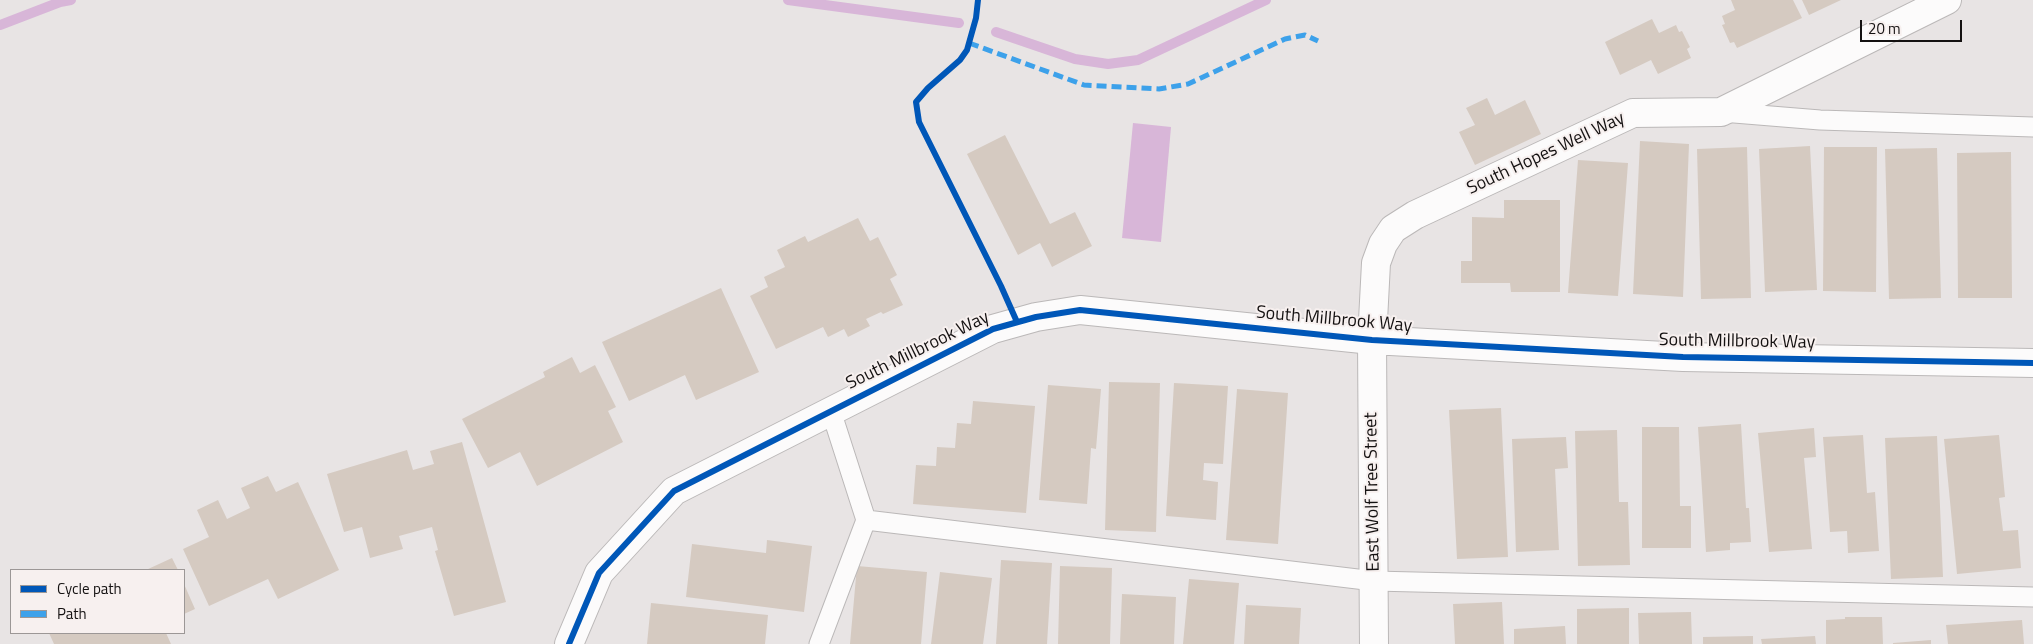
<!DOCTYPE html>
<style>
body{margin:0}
#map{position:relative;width:2033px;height:644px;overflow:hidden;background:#e8e4e4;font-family:"Titillium Web",sans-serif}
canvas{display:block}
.legend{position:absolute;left:10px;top:569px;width:175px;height:65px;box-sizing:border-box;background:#f7f0ef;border:1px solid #9c9796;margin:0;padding:6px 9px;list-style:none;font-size:15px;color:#141111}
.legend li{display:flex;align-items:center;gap:10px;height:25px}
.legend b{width:25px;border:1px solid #9c9796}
.scale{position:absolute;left:1860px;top:20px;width:102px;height:22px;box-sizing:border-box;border:2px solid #141111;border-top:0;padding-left:6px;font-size:15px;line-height:18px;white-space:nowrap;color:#141111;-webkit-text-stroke:4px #f7f0ef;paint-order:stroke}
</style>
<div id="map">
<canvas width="2033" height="644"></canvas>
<ul class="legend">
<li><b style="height:6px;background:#0057b8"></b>Cycle path</li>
<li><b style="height:6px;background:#3da1ea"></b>Path</li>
</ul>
<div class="scale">20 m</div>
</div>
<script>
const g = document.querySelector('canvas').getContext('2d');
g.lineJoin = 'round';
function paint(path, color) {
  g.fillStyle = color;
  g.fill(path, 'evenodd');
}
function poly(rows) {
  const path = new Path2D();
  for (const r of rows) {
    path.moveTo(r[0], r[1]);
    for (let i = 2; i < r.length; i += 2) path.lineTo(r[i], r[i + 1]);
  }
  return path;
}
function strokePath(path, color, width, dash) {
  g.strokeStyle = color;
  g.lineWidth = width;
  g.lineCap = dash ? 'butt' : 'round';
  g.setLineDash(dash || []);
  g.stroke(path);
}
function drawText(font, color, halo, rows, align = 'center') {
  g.font = font + ' "Titillium Web",sans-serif';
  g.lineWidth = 4;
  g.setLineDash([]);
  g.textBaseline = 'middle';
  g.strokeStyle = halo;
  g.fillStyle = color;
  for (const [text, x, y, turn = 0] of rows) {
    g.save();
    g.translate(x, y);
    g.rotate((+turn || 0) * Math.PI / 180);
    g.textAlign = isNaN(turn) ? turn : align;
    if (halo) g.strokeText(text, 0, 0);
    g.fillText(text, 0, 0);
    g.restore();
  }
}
const water = poly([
 [1133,123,1171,127,1161,242,1122,238]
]);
const stream = poly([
 [788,0,959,23],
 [0,25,60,2,71,0],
 [996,32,1075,59,1108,64,1138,60,1266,0]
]);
const building = poly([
 [1731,0,1793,0,1802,18,1737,48,1734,42,1730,43,1722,25,1725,24,1722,16,1735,10],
 [1802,0,1841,0,1809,15],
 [1652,19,1659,33,1676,25,1679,32,1682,31,1690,47,1687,49,1691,58,1658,74,1651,60,1620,75,1605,42],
 [1487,98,1495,115,1525,100,1541,134,1475,165,1459,132,1475,125,1466,108],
 [1005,135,1050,224,1075,212,1092,246,1052,267,1040,243,1018,255,967,154],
 [1640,141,1689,144,1683,297,1633,294],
 [1810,146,1817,290,1765,292,1759,149],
 [1747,147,1751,298,1701,299,1697,149],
 [1824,147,1877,147,1876,292,1823,291],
 [1937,148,1941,298,1889,299,1885,149],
 [2011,152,2012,298,1958,298,1957,153],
 [1578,160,1628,163,1618,296,1568,293],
 [1504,200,1560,200,1560,292,1511,292,1510,283,1461,283,1461,261,1472,261,1472,217,1504,218],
 [858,218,870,241,878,237,897,275,890,279,903,305,883,314,881,312,866,319,870,326,848,337,844,329,828,337,823,327,776,349,750,296,768,287,764,277,785,267,777,250,805,236,808,242],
 [721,288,759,372,696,400,685,375,629,401,602,342],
 [572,357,580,373,595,365,616,407,608,411,623,442,537,486,520,452,488,468,462,419,545,377,543,372],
 [1109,382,1160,383,1156,532,1105,530],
 [1174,383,1228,386,1223,464,1204,463,1203,480,1218,482,1216,520,1166,516],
 [1048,385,1101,389,1096,449,1091,448,1087,504,1039,500],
 [1237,389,1288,393,1278,544,1226,540],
 [973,401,1035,406,1026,513,913,504,916,465,936,466,937,447,955,448,957,423,971,424],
 [1501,408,1508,557,1457,559,1449,410],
 [1741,424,1746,508,1749,508,1751,542,1730,543,1730,550,1706,552,1698,427],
 [1642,427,1679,427,1680,506,1691,506,1691,548,1642,548],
 [1814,428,1816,457,1804,458,1812,549,1769,552,1758,433],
 [1617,430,1619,502,1628,502,1630,565,1578,566,1575,431],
 [1863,435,1867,493,1875,492,1879,551,1848,553,1847,531,1830,532,1823,437],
 [1999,435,2005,497,1999,498,2003,531,2018,530,2021,568,1957,574,1944,439],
 [1937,436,1943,577,1891,579,1885,438],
 [1566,437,1568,468,1555,469,1559,550,1516,552,1512,439],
 [462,442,506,602,454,616,435,551,438,550,432,527,399,536,403,549,370,558,362,527,344,532,327,474,407,450,413,470,434,464,430,451],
 [268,476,276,492,298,482,339,570,278,599,268,579,209,606,183,549,209,537,197,510,218,500,227,519,250,508,241,488],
 [767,540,812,546,804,612,686,597,692,544,766,553],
 [172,558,178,570,146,570],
 [1001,560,1052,563,1047,644,996,644],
 [857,566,927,572,921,644,850,644],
 [1060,566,1112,568,1110,644,1058,644],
 [940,572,992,578,983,644,931,644],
 [1189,579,1239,583,1234,644,1183,644],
 [184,584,195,609,184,614],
 [1122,594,1176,597,1174,644,1120,644],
 [1502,602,1504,644,1455,644,1453,604],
 [651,603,768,615,765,644,647,644],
 [1246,605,1301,608,1299,644,1244,644],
 [1629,608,1629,644,1577,644,1577,609],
 [1691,612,1692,644,1639,644,1638,613],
 [1845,617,1882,617,1883,644,1826,644,1826,620,1845,619],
 [2022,620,2024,644,1948,644,1946,625],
 [1565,626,1566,644,1514,644,1514,629],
 [49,633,166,633,171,644,54,644],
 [1753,636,1753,644,1703,644,1703,637],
 [1815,636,1816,644,1762,644,1761,639],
 [1931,640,1931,644,1893,644,1893,643]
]);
const service = poly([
 [1722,112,1820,120,2033,127],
 [866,520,1374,581,2033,597],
 [819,644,866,520,831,411]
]);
const minor = poly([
 [569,644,599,573,674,491,993,329,1036,317,1080,310,1372,340,1683,357,2033,363],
 [1374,644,1372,340,1376,263,1383,244,1393,229,1415,215,1633,113,1721,112,1947,0]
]);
const quiet = poly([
 [969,43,1084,85,1159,89,1188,84,1285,39,1305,35,1318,41]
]);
const cycleway = poly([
 [978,0,976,18,967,50,960,60,928,88,916,102,919,122,1001,286,1017,322],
 [569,644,599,573,674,491,993,329,1036,317,1080,310,1372,340,1683,357,2033,363]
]);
const streetNames = [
 ["South Hopes Well Way",1546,154,-25],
 ["South Millbrook Way",1334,320,5],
 ["South Millbrook Way",1737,342,1],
 ["South Millbrook Way",918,351,-26],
 ["East Wolf Tree Street",1373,492,-91]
];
paint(water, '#d8b6d8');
strokePath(stream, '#d8b6d8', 10);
paint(building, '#d5cac1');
strokePath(service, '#bbb8b8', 21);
strokePath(minor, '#bbb8b8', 30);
strokePath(service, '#fcfbfb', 19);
strokePath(minor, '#fcfbfb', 28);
strokePath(quiet, '#3da1ea', 5, [10, 5]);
strokePath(cycleway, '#0057b8', 6);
drawText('18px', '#141111', '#f7f0ef', streetNames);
</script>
